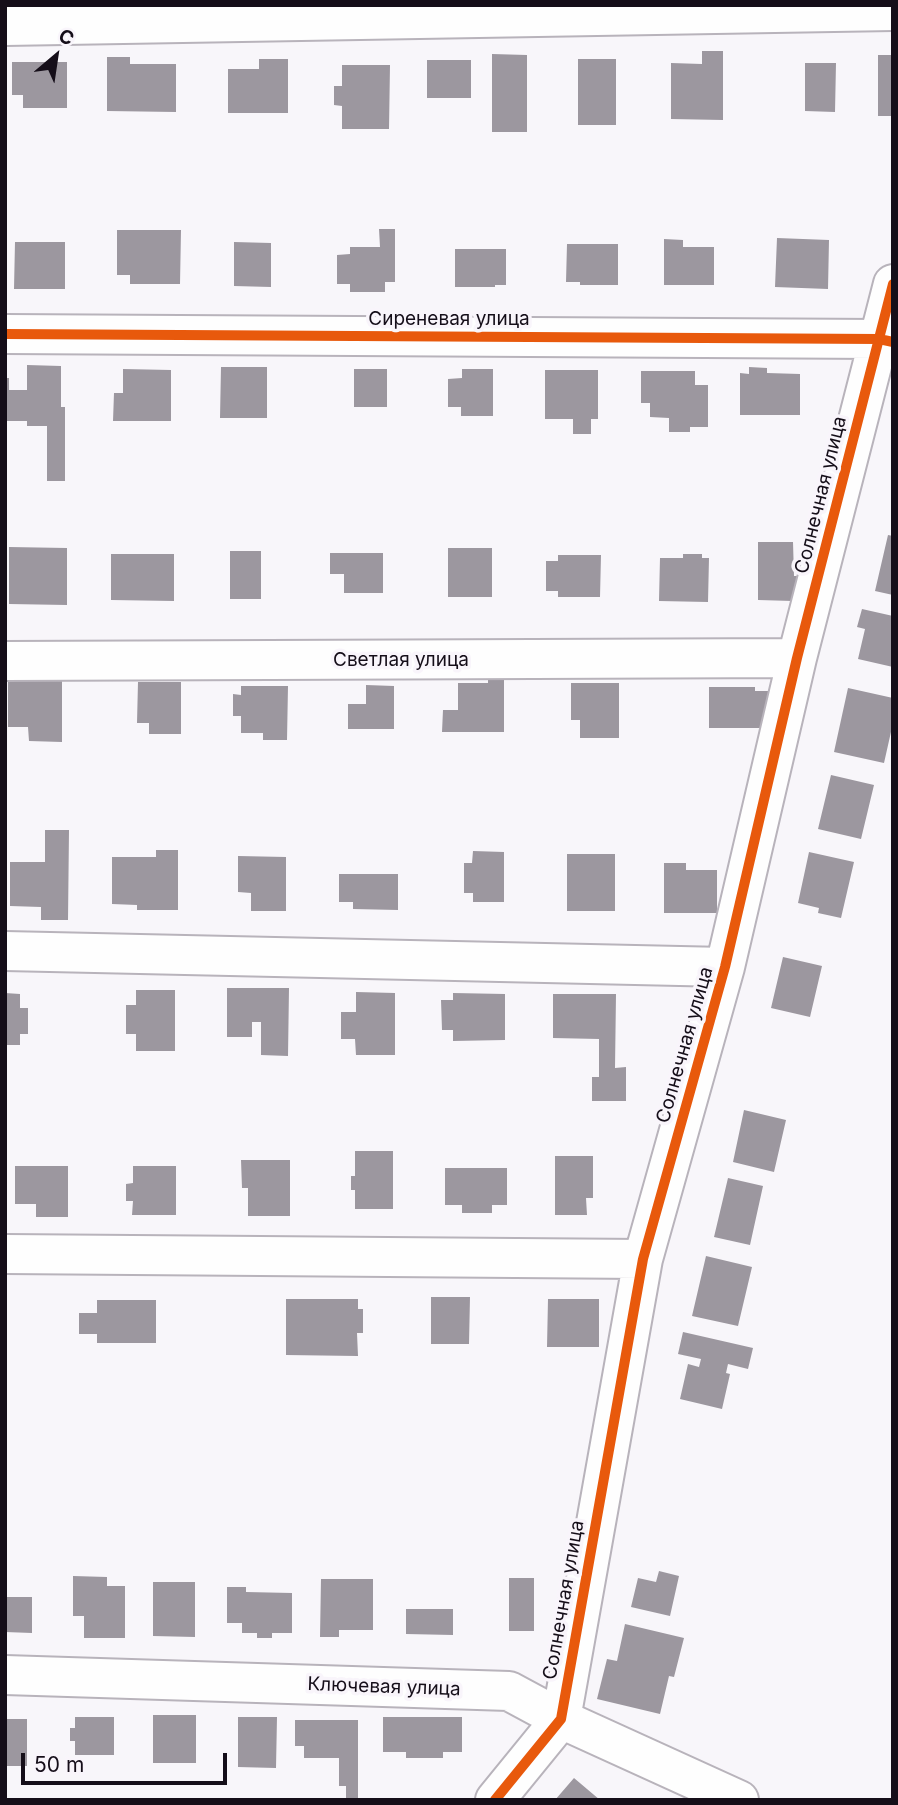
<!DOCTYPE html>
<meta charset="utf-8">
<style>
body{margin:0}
#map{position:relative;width:898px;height:1805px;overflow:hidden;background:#f8f6fa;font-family:Inter,sans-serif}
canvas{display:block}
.frame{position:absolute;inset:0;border:7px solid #150e19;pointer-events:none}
.north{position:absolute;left:21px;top:21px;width:70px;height:70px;-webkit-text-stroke:5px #f9f5fb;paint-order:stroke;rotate:29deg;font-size:19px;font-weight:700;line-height:28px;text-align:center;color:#150e19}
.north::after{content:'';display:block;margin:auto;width:24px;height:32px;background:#150e19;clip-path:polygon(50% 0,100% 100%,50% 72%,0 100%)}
.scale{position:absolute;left:21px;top:1753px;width:206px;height:32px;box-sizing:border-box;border:4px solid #150e19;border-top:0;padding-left:9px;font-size:21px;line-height:24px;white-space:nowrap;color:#150e19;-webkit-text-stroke:5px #f9f5fb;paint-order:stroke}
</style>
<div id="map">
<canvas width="898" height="1805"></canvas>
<div class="frame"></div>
<div class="north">С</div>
<div class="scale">50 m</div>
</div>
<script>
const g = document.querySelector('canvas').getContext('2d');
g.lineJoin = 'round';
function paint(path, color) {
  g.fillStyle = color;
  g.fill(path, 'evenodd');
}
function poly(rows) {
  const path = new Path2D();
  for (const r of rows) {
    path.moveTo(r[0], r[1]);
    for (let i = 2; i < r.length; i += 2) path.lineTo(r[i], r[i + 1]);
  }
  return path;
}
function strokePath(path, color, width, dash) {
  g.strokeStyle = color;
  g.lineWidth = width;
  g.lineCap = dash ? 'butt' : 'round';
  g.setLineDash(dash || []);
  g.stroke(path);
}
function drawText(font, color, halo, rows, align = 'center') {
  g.font = font + ' Inter,sans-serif';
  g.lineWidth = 7;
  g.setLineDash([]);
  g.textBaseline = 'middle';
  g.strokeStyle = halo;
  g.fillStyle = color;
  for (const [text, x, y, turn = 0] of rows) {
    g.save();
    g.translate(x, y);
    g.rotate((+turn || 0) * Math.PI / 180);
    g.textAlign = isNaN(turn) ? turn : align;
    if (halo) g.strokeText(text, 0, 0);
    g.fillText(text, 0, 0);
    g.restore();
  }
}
const building = poly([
 [702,51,723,51,723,120,671,119,671,63,702,64],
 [492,54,527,55,527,132,492,132],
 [878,55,893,55,893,116,878,116],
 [107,57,130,57,130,64,176,64,176,112,107,111],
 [259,59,288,59,288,113,228,113,228,69,259,69],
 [578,59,616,59,616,125,578,125],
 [427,60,471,60,471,98,427,98],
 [12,62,67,62,67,108,23,108,23,95,12,95],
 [805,63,836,63,835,112,805,111],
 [342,65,390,65,389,129,342,129,342,106,334,105,334,86,342,86],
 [379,229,395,229,395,282,385,282,385,292,350,292,350,284,337,284,337,255,350,254,350,247,380,247],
 [117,230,181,230,180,284,130,284,130,275,117,275],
 [777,238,829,240,828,289,775,287],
 [664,239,683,240,683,247,714,247,714,285,664,285],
 [15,242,65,242,65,289,14,289],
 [234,242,271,243,271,287,234,286],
 [567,244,618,244,618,285,580,285,580,282,566,282],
 [455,249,506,249,506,285,495,285,495,287,455,287],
 [27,365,61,366,61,407,65,407,65,481,47,481,47,426,27,426,27,421,5,421,5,378,9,378,9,390,27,390],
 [221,367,267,367,267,418,220,418],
 [749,367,767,368,767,373,800,374,800,415,740,415,740,373,749,374],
 [123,369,171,370,171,421,113,421,114,393,123,393],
 [354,369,387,369,387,407,354,407],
 [462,369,493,369,493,416,461,416,461,407,448,407,448,379,462,378],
 [545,370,598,370,598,419,591,419,591,434,573,434,573,419,545,419],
 [641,371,695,371,695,385,708,385,708,427,690,427,690,432,669,432,669,418,650,417,650,403,641,403],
 [888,535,893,536,893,595,875,591],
 [758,542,793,542,794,576,797,576,796,595,793,601,758,600],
 [9,547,67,548,67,605,9,604],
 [448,548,492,548,492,597,448,597],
 [230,551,261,551,261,599,230,599],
 [330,553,383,553,383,593,344,593,344,574,330,574],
 [111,554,174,554,174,601,111,600],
 [683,554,702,554,702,558,709,558,708,602,659,601,660,558,683,558],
 [558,555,601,555,600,597,558,597,558,591,546,591,546,561,558,561],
 [862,609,893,616,893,667,858,659,865,629,857,627],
 [488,672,504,672,504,732,442,732,443,710,458,710,458,683,488,683],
 [8,678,62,679,62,742,29,741,28,727,8,727],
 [138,682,181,682,181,734,149,734,149,723,137,723],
 [571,683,619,683,619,738,580,738,580,720,571,720],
 [366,685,394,686,394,729,348,729,348,704,366,704],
 [241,686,288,686,287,740,263,740,263,733,241,733,241,716,233,716,233,694,241,695],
 [709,687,755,687,755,691,769,691,769,728,709,728],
 [848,688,893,698,893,723,884,763,834,752],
 [831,775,874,785,861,839,818,829],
 [45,830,69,830,68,920,41,920,41,907,10,906,10,862,45,862],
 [156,850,178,850,178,910,137,910,137,905,112,904,112,857,156,857],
 [473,851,504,852,504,902,473,902,473,893,464,893,464,863,472,863],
 [809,852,854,862,841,918,818,913,819,908,798,903],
 [567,854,615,854,615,911,567,911],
 [238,856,286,857,286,911,251,911,251,893,238,892],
 [664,863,686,863,686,870,717,870,717,913,664,913],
 [339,874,398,874,398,910,353,909,353,902,339,902],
 [783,957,822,966,810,1017,771,1008],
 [227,988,289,988,288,1056,261,1055,261,1022,252,1022,252,1037,227,1037],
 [136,990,175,990,175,1051,136,1051,136,1034,126,1034,126,1005,136,1005],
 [356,992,395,993,395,1055,356,1055,355,1039,341,1039,341,1012,356,1012],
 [5,993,20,994,20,1008,28,1008,28,1034,20,1034,20,1045,5,1045],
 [453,993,505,994,505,1040,453,1041,453,1030,442,1030,441,1000,453,1000],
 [553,994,616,994,615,1068,626,1067,626,1101,592,1101,592,1077,599,1077,599,1039,553,1038],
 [744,1110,786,1120,774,1172,733,1162],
 [355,1151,393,1151,393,1209,355,1209,355,1190,351,1190,351,1176,355,1176],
 [555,1156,593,1156,593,1198,586,1198,587,1215,555,1215],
 [241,1160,290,1160,290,1216,248,1216,248,1188,242,1188],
 [15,1166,68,1166,68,1217,36,1217,36,1204,15,1204],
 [133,1166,176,1166,176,1215,132,1215,133,1201,126,1201,126,1184,133,1183],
 [445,1168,507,1168,507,1205,492,1205,492,1213,462,1213,462,1205,445,1205],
 [728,1178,763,1186,750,1245,714,1237],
 [706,1256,752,1267,738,1326,692,1316],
 [431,1297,470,1297,469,1344,431,1344],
 [286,1299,358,1299,358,1309,363,1309,363,1333,357,1333,358,1356,286,1355],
 [548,1299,599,1299,599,1347,547,1347],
 [97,1300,156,1300,156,1343,97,1343,97,1334,79,1334,79,1313,97,1313],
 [683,1332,753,1348,748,1369,728,1364,726,1373,730,1374,722,1409,680,1399,688,1364,699,1367,701,1359,678,1354],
 [659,1571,679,1576,670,1616,631,1607,638,1578,656,1582],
 [73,1576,107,1577,107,1586,125,1586,125,1638,84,1638,84,1616,73,1616],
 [509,1578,534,1578,534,1631,509,1631],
 [321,1579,373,1579,373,1630,339,1630,339,1637,320,1637],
 [153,1582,195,1582,195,1637,153,1636],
 [227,1587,246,1587,246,1592,292,1593,292,1633,272,1633,272,1638,257,1638,257,1633,242,1633,242,1623,227,1623],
 [5,1597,32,1597,32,1633,5,1632],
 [406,1609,453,1609,453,1635,406,1634],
 [625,1624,684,1638,674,1677,669,1676,660,1714,597,1699,607,1659,617,1661],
 [153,1715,196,1715,196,1763,153,1763],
 [75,1717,114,1717,114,1755,75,1755,75,1741,70,1741,70,1728,75,1728],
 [238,1717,277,1717,276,1768,238,1767],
 [383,1717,462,1717,462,1752,443,1752,443,1758,406,1758,406,1752,383,1752],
 [5,1719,27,1719,27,1766,5,1766],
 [295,1720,358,1720,358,1800,346,1800,346,1786,339,1786,339,1758,304,1758,304,1746,295,1746],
 [574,1778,600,1800,555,1800]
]);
const minor = poly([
 [5,26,893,11],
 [5,334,879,339,893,342],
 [5,661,797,658],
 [5,951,725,967],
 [5,1254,643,1259],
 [5,1675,509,1691,561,1719,739,1800],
 [495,1800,561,1719,643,1259,725,967,797,658,893,284]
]);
const cycleway = poly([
 [5,334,879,339,893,342],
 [495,1800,561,1719,643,1259,725,967,797,658,893,284]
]);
const streetNames = [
 ["Сиреневая улица",449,319],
 ["Солнечная улица",821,495,-76],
 ["Светлая улица",401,660],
 ["Солнечная улица",685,1045,-74],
 ["Солнечная улица",564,1600,-80],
 ["Ключевая улица",384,1687,2]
];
paint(building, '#9c979f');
strokePath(minor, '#b8b3bb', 42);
strokePath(minor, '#fefefe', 38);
strokePath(cycleway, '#e8590c', 10);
drawText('19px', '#150e19', '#f9f5fb', streetNames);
</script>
